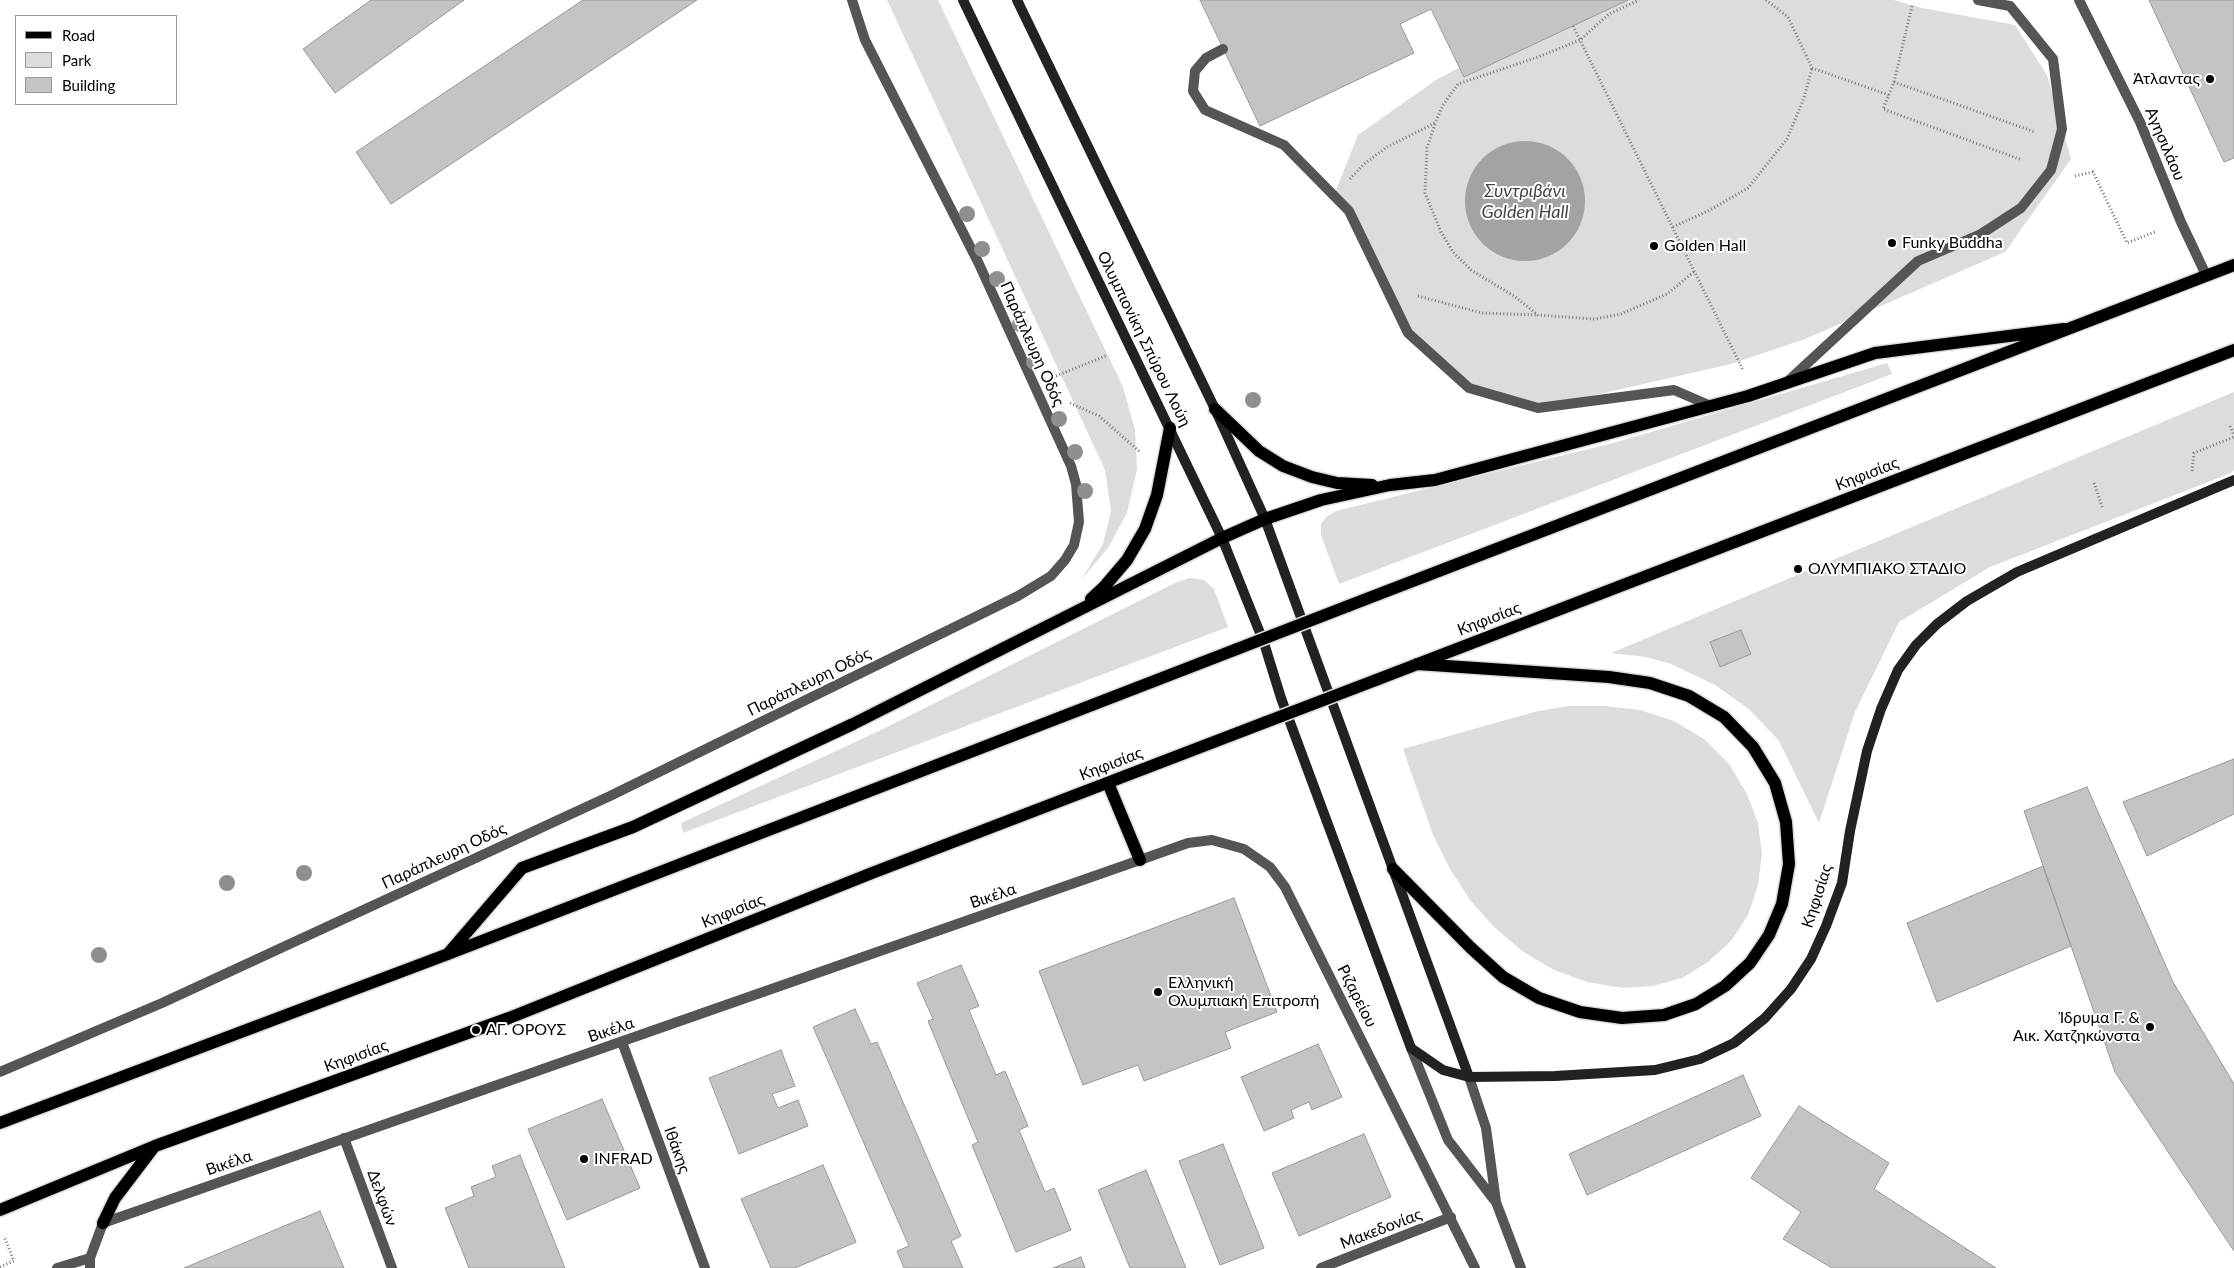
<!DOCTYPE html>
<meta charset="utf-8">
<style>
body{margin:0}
#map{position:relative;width:2234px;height:1268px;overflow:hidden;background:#fff;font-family:Lato,sans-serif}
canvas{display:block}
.legend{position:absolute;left:15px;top:15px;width:162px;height:90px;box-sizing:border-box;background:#fff;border:1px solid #999;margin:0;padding:6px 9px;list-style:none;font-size:15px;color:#000}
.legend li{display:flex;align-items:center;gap:10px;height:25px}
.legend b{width:25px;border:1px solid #999}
</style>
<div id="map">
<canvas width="2234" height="1268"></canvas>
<ul class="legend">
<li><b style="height:6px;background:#000"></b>Road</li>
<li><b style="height:14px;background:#dcdcdc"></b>Park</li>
<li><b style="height:14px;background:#c4c4c4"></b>Building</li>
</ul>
</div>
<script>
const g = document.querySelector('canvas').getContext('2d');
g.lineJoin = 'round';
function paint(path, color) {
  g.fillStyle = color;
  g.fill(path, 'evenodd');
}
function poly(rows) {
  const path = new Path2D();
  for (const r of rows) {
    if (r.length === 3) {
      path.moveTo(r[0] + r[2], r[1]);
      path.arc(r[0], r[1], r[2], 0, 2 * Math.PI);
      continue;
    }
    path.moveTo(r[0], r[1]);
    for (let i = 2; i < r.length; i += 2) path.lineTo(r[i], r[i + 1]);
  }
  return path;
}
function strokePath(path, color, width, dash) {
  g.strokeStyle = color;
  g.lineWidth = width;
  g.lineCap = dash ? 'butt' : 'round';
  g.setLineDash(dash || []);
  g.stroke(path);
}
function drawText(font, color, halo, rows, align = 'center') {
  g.font = font + ' Lato,sans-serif';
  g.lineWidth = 4;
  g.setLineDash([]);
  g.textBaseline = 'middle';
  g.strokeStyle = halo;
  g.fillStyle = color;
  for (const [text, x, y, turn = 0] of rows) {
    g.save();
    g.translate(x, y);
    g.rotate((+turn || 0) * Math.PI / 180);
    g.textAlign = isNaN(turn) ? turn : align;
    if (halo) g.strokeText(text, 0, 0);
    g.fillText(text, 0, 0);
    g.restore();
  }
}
const green = poly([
 [887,0,938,0,1123,387,1135,430,1137,469,1127,513,1108,548,1081,580,1103,544,1111,511,1105,470],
 [1586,0,1894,0,1922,8,2015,25,2047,75,2071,159,2005,252,1805,339,1731,364,1538,408,1469,388,1408,333,1349,211,1334,195,1358,135,1436,80],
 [1887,363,1892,374,1339,584,1321,535,1321,524,1326,517,1336,511,1613,443],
 [2234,392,2234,470,2231,473,1990,567,1899,622,1855,712,1819,823,1779,741,1750,710,1715,685,1671,664,1646,657,1611,653],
 [1190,578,1204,580,1214,589,1228,627,683,833,681,823,881,730,1177,582],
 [1569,706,1605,706,1640,710,1674,721,1704,739,1729,764,1747,794,1758,823,1762,854,1758,885,1748,915,1731,941,1708,962,1682,978,1653,986,1623,988,1587,982,1554,970,1522,951,1495,928,1470,900,1450,869,1433,835,1403,749,1534,712]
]);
const water = poly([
 [1525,201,60]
]);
const building = poly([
 [371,0,464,0,335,93,303,49,371,0],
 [583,0,697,0,391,204,356,152,583,0],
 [1200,0,1628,0,1464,77,1431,9,1400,24,1414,53,1260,126,1200,0],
 [2149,0,2234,0,2234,158,2224,162,2149,0],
 [1741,630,1751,654,1720,667,1710,642,1741,630],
 [2234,759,2234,814,2147,856,2123,802,2234,759],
 [2087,787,2173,982,2234,1084,2234,1251,2115,1072,2024,811,2087,787],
 [2043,866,2071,946,1937,1002,1907,923,2043,866],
 [1234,898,1277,1012,1225,1032,1231,1048,1144,1081,1138,1065,1083,1085,1039,971,1234,898],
 [961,965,979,1006,969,1010,996,1075,1005,1071,1028,1126,1019,1130,1045,1192,1054,1188,1071,1230,1016,1252,972,1145,978,1142,928,1021,933,1019,917,983,961,965],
 [855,1009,871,1044,877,1042,961,1236,951,1241,963,1268,904,1268,897,1251,909,1246,813,1027,855,1009],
 [1318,1044,1342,1097,1312,1110,1309,1102,1291,1110,1294,1118,1264,1131,1241,1077,1318,1044],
 [781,1050,795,1086,772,1094,778,1108,798,1100,808,1126,739,1154,709,1078,781,1050],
 [1743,1075,1761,1116,1587,1195,1569,1154,1743,1075],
 [602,1099,640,1188,567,1220,528,1129,602,1099],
 [1799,1106,1889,1163,1874,1189,1996,1268,1832,1268,1783,1239,1801,1212,1751,1178,1799,1106],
 [1364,1134,1391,1197,1299,1236,1272,1173,1364,1134],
 [1223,1144,1264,1248,1220,1265,1179,1161,1223,1144],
 [520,1155,565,1268,469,1268,445,1208,474,1196,471,1187,496,1177,492,1166,520,1155],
 [823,1165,856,1242,795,1268,771,1268,741,1199,823,1165],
 [1146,1170,1186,1268,1130,1268,1098,1190,1146,1170],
 [320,1211,344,1268,184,1268,320,1211],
 [1081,1257,1085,1268,1053,1268,1081,1257]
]);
const path = poly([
 [1766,0,1788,17,1812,68,1889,95],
 [1912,6,1894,82,1883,109,2022,160],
 [1573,26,1580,40,1609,14,1639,0],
 [1894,82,2035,132],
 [1435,124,1427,148,1425,193,1441,232,1453,252,1471,270,1514,296,1538,315,1595,319,1621,314,1667,294,1695,271],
 [2075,176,2093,172,2127,243,2157,231],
 [1350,179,1364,164,1387,147,1435,123,1443,105,1458,84,1538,57,1580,40,1743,370],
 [1673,227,1710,210,1748,188,1787,139,1804,98,1812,68],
 [1418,296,1482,313,1537,315],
 [1056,376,1108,355],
 [1070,403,1099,416,1140,452],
 [2230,426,2234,435],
 [2192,471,2194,453,2234,437],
 [2094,483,2103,509],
 [0,1267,14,1261,4,1236]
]);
const service = poly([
 [1223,49,1206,58,1195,71,1193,91,1205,110,1284,145,1349,211,1408,333,1469,388,1538,408,1674,390,1711,406],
 [1787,382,1918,261,1981,234,2021,208,2051,170,2062,129,2053,59,2010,6,1978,0]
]);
const pedestrian = poly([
 [57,1268,90,1258]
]);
const minor = poly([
 [2079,0,2140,122,2181,222,2206,275],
 [622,1042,705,1268],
 [344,1138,392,1268],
 [90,1268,90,1258,103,1223,1140,860],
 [1321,1268,1451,1217]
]);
const tertiary = poly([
 [1140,860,1188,843,1212,840,1244,849,1270,867,1285,887,1475,1268],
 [1411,1048,1448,1140,1495,1201],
 [0,1072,162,1003,610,796,1018,596,1051,576,1065,560,1074,545,1079,522,1076,484,1071,466,979,264,865,40,852,0],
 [1469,1077,1486,1128,1496,1202,1521,1268]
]);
const secondary = poly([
 [963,0,1222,538,1264,643,1281,698,1411,1048,1443,1070,1469,1077,1555,1076,1655,1070,1700,1059,1734,1043,1765,1018,1791,989,1811,959,1826,926,1842,883,1850,831,1867,751,1881,709,1898,670,1916,645,1937,624,1967,601,2017,572,2234,480],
 [1017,0,1215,409,1265,519,1469,1077]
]);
const primary = poly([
 [1215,409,1259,451,1283,466,1312,477,1337,483,1372,485],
 [1091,599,1104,587,1127,560,1145,529,1157,495,1170,428],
 [1348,606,2234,265],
 [1376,680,2234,350],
 [1108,783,1140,860],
 [1393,869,1471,948,1503,977,1539,998,1580,1012,1622,1018,1664,1015,1696,1004,1725,986,1750,963,1769,935,1782,904,1789,864,1786,822,1775,783,1753,747,1724,717,1689,696,1650,683,1609,677,1417,664],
 [448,954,522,868,633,827,853,724,1222,538,1265,519,1321,500,1390,485,1435,480,1595,437,1748,396,1875,353,2064,329],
 [0,1123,448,954,1237,649],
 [0,1210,155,1146,509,1018,872,873,1266,722],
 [103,1223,115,1198,153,1148]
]);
const primaryBridge = poly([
 [1237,649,1348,606],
 [1266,722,1376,680]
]);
const trees = [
 [967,214],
 [982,249],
 [997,279],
 [1020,324],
 [1034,362],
 [1253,400],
 [1059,419],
 [1075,452],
 [1085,491],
 [304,873],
 [227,883],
 [99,955]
];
const markers = [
 [2210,79,5,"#000"],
 [1892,243,5,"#000"],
 [1654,246,5,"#000"],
 [1798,569,5,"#000"],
 [1158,992,5,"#000"],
 [2150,1027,5,"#000"],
 [476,1030,5,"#000"],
 [584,1159,5,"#000"]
];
const poiNames = [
 ["Άτλαντας",2200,79,"right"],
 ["Funky Buddha",1902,243],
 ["Golden Hall",1664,246],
 ["ΟΛΥΜΠΙΑΚΟ ΣΤΑΔΙΟ",1808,569],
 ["Ελληνική",1168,983],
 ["Ολυμπιακή Επιτροπή",1168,1001],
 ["Ίδρυμα Γ. &",2140,1018,"right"],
 ["Αικ. Χατζηκώνστα",2140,1036,"right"],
 ["ΑΓ. ΟΡΟΥΣ",486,1030],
 ["INFRAD",594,1159]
];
const streetNames = [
 ["Αγησιλάου",2165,144,67],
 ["Ολυμπιονίκη Σπύρου Λούη",1144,339,64],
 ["Παράπλευρη Οδός",1032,344,66],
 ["Κηφισίας",1867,474,-21],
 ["Κηφισίας",1489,619,-21],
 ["Παράπλευρη Οδός",809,682,-26],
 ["Κηφισίας",1111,764,-21],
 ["Παράπλευρη Οδός",444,856,-25],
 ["Βικέλα",993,896,-19],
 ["Κηφισίας",1817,896,-72],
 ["Κηφισίας",733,911,-22],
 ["Ριζαρείου",1357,996,63],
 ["Βικέλα",611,1030,-19],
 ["Κηφισίας",356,1056,-20],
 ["Ιθάκης",677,1150,70],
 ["Βικέλα",229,1163,-19],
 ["Δελφών",382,1198,70],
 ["Μακεδονίας",1381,1229,-21]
];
const waterNames = [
 ["Συντριβάνι",1525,191],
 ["Golden Hall",1525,212]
];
paint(green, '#dcdcdc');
paint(water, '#a3a3a3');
paint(building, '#c4c4c4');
strokePath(building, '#999', 1);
strokePath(primary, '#dbdbdb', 15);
strokePath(path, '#777', 3, [1, 2.5]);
strokePath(service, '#555', 10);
strokePath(pedestrian, '#555', 10);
strokePath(minor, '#555', 10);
strokePath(tertiary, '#555', 10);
strokePath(secondary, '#222', 10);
strokePath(primary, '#000', 12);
strokePath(primaryBridge, '#dbdbdb', 15, []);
strokePath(primaryBridge, '#000', 12);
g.fillStyle = '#8f8f8f';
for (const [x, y] of trees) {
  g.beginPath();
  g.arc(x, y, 8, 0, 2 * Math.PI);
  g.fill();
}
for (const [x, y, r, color] of markers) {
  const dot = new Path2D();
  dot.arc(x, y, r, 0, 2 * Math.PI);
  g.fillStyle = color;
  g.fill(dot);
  strokePath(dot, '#fff', 2);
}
drawText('16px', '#000', '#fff', poiNames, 'left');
drawText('16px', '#000', '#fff', streetNames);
drawText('italic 18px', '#444', '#fff', waterNames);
</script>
